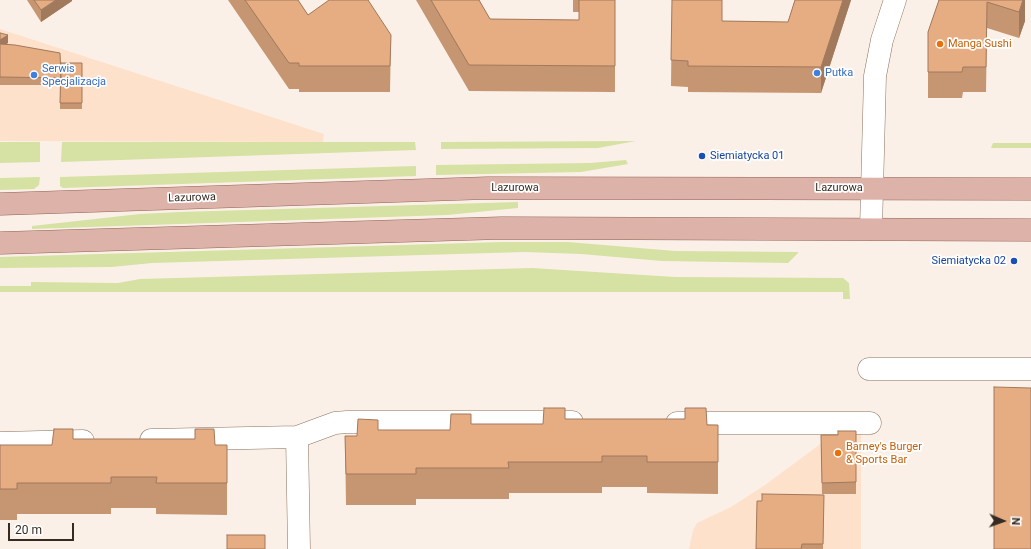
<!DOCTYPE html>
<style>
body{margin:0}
#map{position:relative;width:1031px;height:549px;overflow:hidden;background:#fbf0e7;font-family:Roboto,sans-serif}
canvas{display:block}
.north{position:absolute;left:983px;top:501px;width:40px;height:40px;-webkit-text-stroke:3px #fff;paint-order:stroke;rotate:92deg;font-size:11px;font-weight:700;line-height:16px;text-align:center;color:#352b22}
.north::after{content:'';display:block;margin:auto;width:14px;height:18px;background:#352b22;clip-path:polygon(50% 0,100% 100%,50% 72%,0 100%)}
.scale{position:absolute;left:8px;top:523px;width:66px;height:18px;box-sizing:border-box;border:2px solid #352b22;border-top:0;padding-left:5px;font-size:12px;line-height:14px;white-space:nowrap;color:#352b22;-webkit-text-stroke:3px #fff;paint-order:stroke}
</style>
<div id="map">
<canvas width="1031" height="549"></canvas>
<div class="north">N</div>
<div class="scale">20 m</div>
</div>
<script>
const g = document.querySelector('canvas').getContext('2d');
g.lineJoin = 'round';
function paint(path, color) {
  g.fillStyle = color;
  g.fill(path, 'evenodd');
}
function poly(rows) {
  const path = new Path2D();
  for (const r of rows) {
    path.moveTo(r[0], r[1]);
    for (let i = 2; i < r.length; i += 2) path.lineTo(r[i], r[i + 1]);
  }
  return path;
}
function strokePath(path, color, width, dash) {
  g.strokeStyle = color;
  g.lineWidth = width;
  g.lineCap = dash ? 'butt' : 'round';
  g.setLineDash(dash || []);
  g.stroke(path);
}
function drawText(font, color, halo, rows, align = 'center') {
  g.font = font + ' Roboto,sans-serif';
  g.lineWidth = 3.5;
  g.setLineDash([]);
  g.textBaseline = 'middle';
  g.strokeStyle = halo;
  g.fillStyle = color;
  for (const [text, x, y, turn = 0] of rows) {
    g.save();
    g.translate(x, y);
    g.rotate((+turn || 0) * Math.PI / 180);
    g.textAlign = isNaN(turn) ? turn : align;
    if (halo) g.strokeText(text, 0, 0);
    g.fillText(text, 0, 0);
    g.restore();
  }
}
const built = poly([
 [0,29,324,134,323,142,0,141],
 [838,433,861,434,861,549,689,549,693,530,697,523,731,507,765,485,823,442,838,436]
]);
const green = poly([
 [636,141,598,148,441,149,441,142],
 [0,142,40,142,40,162,0,163],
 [62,142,415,142,416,150,61,162],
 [993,143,1031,143,1031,148,991,148],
 [626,160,628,164,581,172,436,175,436,165,590,163],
 [416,166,416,176,63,188,60,186,60,177],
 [40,177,39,185,34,189,0,190,0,178],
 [518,202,518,208,447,215,32,229,32,226,140,214,180,212],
 [503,242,568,242,675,251,798,252,798,253,788,263,662,261,581,254,525,252,152,263,112,267,0,268,0,257],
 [532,268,675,277,843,278,849,283,850,299,843,299,843,292,0,292,0,286,31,286,31,282,118,283,140,279]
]);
const minor = poly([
 [871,229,875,76,882,40,895,0],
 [869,369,1031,369],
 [677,423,870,423],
 [297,437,299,549],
 [151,440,297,437,335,423,347,422,572,422],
 [0,443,83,441]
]);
const major = poly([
 [0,204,488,188,1031,189],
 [0,243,502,228,1031,230]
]);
const wall = poly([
 [27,0,72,0,72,1,41,22],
 [228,0,298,0,308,15,391,35,390,92,299,92,299,89,289,89],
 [416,0,479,0,490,19,579,20,579,12,573,12,573,0,615,0,615,92,469,91],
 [672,0,722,21,788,22,795,0,851,0,821,93,688,92,688,87,671,86],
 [939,0,1025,0,1025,21,1019,38,987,28,986,92,963,92,962,98,928,98,928,32],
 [0,33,8,43,5,44,60,53,61,81,82,63,82,109,60,109,60,85,0,85],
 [565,419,718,425,718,494,647,493,647,487,602,487,602,493,509,493,509,499,416,499,416,505,346,505,345,436,357,436,378,430,450,430,471,424,543,424],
 [856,431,856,494,822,494,821,435,838,435],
 [73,439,195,439,215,445,227,445,227,515,156,514,156,508,111,508,111,514,17,514,17,520,0,520,0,445,52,445],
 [824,495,823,549,756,549]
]);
const shadedWall = poly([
 [56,0,72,0,72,1,41,22,41,10],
 [843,0,851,0,821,93,821,67],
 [1023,0,1025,0,1025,21,1019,38,1019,12],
 [8,35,8,43,0,48,0,40]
]);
const building = poly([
 [34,0,56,0,41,10,34,0],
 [245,0,298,0,308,15,329,0,368,0,391,35,390,66,299,66,299,63,289,63,245,0],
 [431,0,479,0,490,19,579,20,579,0,615,0,615,66,469,65,431,0],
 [672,0,722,0,722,21,788,22,795,0,843,0,821,67,688,66,688,61,671,60,672,0],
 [939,0,1023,0,1019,12,987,2,986,67,963,67,962,72,928,72,928,32,939,0],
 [0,33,8,35,0,40,0,33],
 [0,44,15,45,60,53,61,78,0,77,0,44],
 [61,63,82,63,82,103,60,103,61,63],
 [994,387,1031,388,1031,549,994,549,994,387],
 [544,408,565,408,565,419,685,419,685,408,706,408,707,425,718,425,718,462,647,462,647,456,602,456,602,462,508,462,509,468,416,468,416,474,346,474,345,436,357,436,358,419,378,420,378,430,450,430,451,414,471,414,471,424,543,424,544,408],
 [54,429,73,429,73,439,195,439,195,429,214,429,215,445,227,445,227,483,156,483,157,477,111,477,111,483,17,483,17,489,0,489,0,445,52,445,54,429],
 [838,431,856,431,856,482,822,483,821,435,838,435,838,431],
 [762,494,824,495,823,544,802,544,801,549,756,549,757,501,762,501,762,494],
 [227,535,265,535,265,549,227,549,227,535]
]);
const markers = [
 [940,44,4,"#e8710a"],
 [817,73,4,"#3f7fe0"],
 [34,75,4,"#3f7fe0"],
 [702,156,4,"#1a4fb4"],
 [1014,261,4,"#1a4fb4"],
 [838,453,4,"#e8710a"]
];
const foodNames = [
 ["Manga Sushi",948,44],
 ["Barney's Burger",846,447],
 ["& Sports Bar",846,460]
];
const shopNames = [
 ["Serwis",42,69],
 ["Specjalizacja",42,82],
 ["Putka",825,73]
];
const transitNames = [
 ["Siemiatycka 01",710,156],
 ["Siemiatycka 02",1006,261,"right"]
];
const streetNames = [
 ["Lazurowa",515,188],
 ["Lazurowa",839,188],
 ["Lazurowa",192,198,-2]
];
paint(built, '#fde1cb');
paint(green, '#d6e1a4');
strokePath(minor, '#8a725e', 23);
strokePath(major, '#936255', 23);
strokePath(minor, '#fff', 22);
strokePath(major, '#ddb3a9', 22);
paint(wall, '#c69571');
paint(shadedWall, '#a1795c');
paint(building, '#e6ad83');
strokePath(building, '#a1795c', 1);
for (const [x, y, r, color] of markers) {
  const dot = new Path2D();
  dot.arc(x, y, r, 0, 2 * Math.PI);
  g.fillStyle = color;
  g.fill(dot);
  strokePath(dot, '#fff', 1.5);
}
drawText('11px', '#c56008', '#fff', foodNames, 'left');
drawText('11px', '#366cbe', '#fff', shopNames, 'left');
drawText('11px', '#164399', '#fff', transitNames, 'left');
drawText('11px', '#352b22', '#fff', streetNames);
</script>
